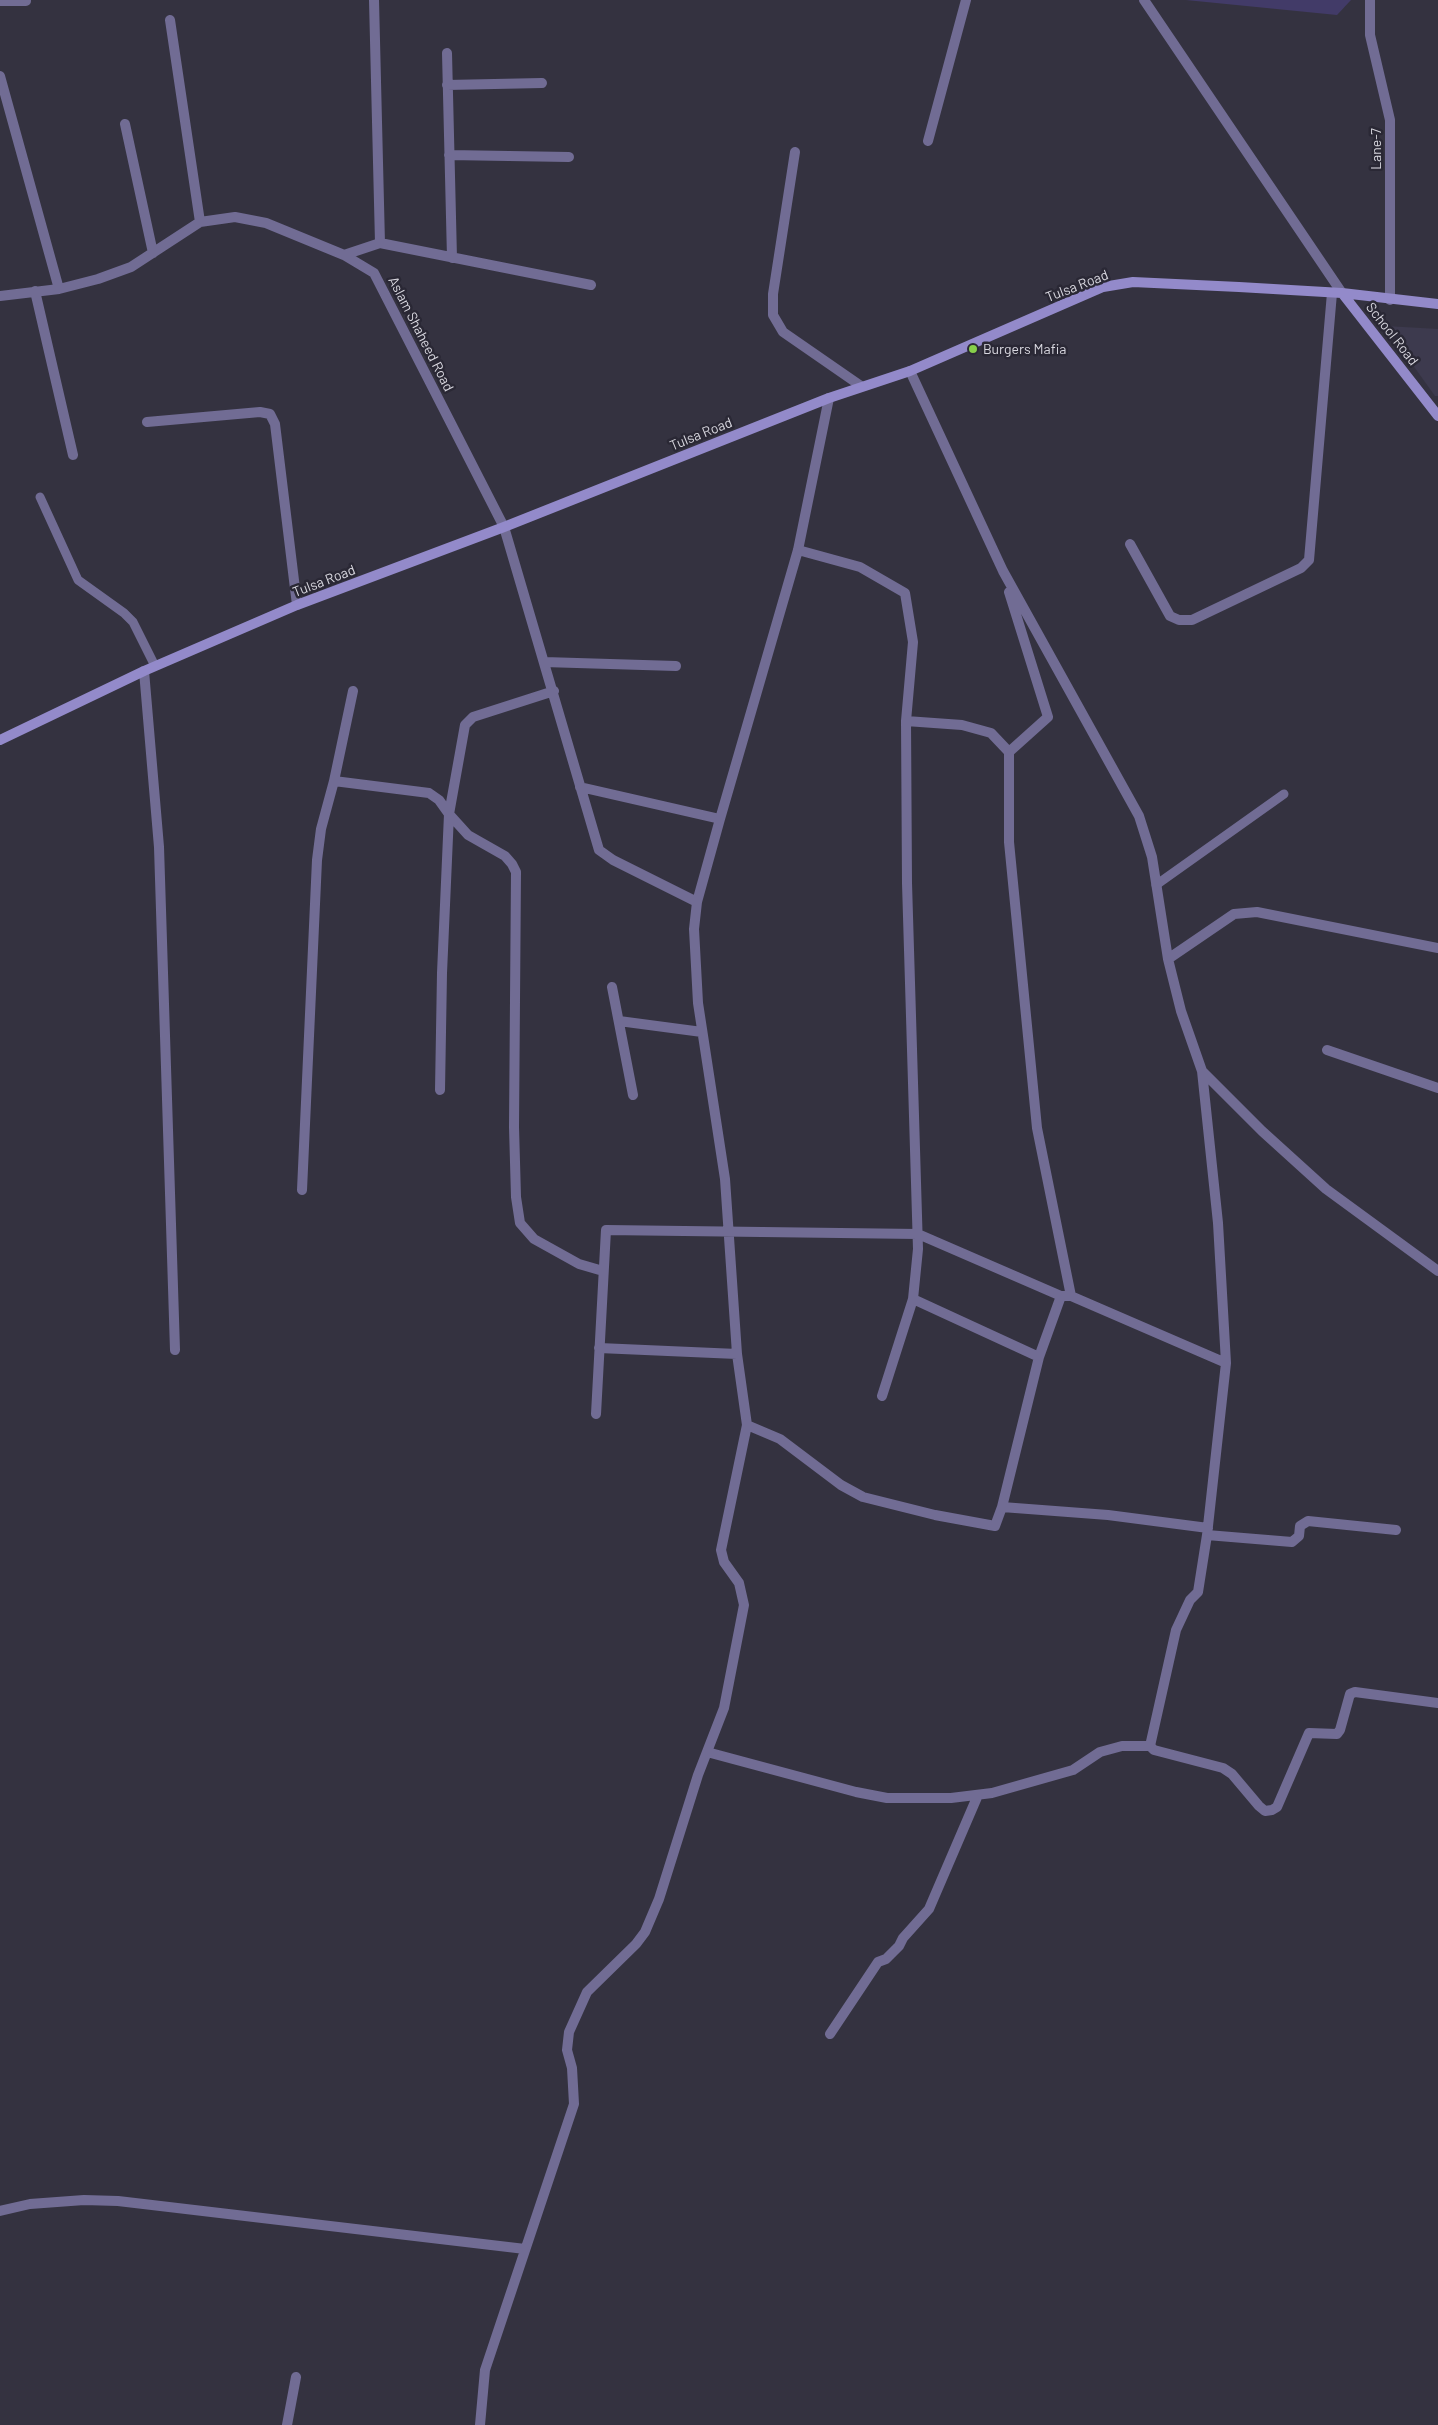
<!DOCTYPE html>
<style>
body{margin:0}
canvas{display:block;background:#343240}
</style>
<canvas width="1438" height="2425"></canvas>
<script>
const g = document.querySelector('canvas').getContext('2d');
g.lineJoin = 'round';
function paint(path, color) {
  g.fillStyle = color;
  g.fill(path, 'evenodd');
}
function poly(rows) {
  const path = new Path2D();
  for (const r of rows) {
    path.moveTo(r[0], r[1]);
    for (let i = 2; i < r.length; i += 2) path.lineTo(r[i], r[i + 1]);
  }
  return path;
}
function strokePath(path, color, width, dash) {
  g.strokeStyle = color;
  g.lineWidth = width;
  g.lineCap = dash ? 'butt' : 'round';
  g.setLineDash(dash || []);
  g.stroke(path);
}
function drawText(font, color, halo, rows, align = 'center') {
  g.font = font + ' Barlow,sans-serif';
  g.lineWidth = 5;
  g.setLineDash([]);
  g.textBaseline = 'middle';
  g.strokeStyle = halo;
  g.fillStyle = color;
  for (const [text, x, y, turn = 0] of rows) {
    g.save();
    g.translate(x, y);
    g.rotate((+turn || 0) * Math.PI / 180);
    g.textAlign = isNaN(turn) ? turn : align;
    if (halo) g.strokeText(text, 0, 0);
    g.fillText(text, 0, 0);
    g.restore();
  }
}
const built = poly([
 [1385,326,1438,329,1438,396,1435,396]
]);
const green = poly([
 [1186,0,1351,0,1337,15]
]);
const lane = poly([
 [40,497,78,580,124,613,133,622,155,666],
 [1156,885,1284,794]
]);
const street = poly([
 [374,0,380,243],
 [1144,0,1342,293],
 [1370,0,1370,35,1390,120,1390,300],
 [0,1,26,1],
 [170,20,200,222],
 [447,53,452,258],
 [0,76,59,289],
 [447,85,542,83],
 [125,124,153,253],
 [928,141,966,0],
 [795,152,773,294,773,315,783,332,861,386],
 [449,155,569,157],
 [344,255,380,243,591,285],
 [35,291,73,455],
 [0,296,59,289,98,279,131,267,200,222,235,217,266,223,344,255,374,273,504,527,599,850,613,860,697,902],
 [910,371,1003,571,1139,816,1152,857,1168,959,1181,1011,1202,1071,1262,1131,1326,1189,1438,1271],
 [147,422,260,412,270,414,275,424,297,605],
 [1130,544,1170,616,1179,620,1192,620,1301,568,1309,560,1332,293],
 [798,550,860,567,905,593,913,642,906,721,907,883,918,1249,913,1299,882,1396],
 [544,662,676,666],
 [144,671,159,847,175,1350],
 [906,721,962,725,991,733,1009,752,1009,842,1037,1128,1071,1296],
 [1009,752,1048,717,1009,592],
 [334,781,429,793,439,800,449,814,468,835,505,856,512,864,516,872,514,1127,516,1197,520,1223,534,1239,579,1264,603,1271],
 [580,787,720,819],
 [1168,959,1234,914,1257,912,1438,948],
 [612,987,633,1095],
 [619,1021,702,1032],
 [1327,1050,1438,1088],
 [440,1090,442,973,449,814,465,725,473,717,554,691],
 [302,1190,317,860,321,829,334,781,353,691],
 [913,1299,1039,1357],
 [599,1348,737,1354],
 [596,1414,606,1230,918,1234,1061,1296,1071,1296,1226,1363],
 [747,1425,780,1439,841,1485,863,1497,935,1515,995,1526,1002,1507,1039,1357,1061,1296],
 [1002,1507,1108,1515,1208,1528],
 [1207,1535,1292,1542,1299,1536,1300,1526,1308,1521,1396,1530],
 [1150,1746,1176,1630,1190,1600,1198,1592,1207,1535,1226,1363,1218,1223,1202,1071],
 [707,1752,856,1792,887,1798,951,1798,992,1793,1073,1770,1100,1752,1122,1746,1150,1746,1154,1750,1223,1768,1232,1774,1259,1806,1265,1811,1272,1810,1277,1807,1309,1733,1337,1734,1340,1730,1350,1694,1355,1692,1438,1703],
 [830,2034,878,1962,886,1959,899,1946,903,1938,929,1909,978,1795],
 [0,2211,30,2204,84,2200,118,2201,525,2249],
 [287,2425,296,2377],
 [480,2425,485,2370,574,2104,572,2068,567,2050,569,2032,587,1992,636,1944,645,1932,659,1899,698,1775,724,1708,744,1605,739,1583,724,1562,721,1550,747,1425,737,1354,725,1179,698,1003,694,929,697,902,720,819,798,550,829,398]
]);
const secondary = poly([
 [1342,293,1438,416],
 [0,740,144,671,297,605,504,527,829,398,910,371,1103,287,1133,282,1239,287,1342,293,1438,304]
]);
const markers = [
 [973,349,5,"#87cf4b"]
];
const streetNames = [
 ["Lane-7",1376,149,-90],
 ["Tulsa Road",1077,286,-21],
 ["Aslam Shaheed Road",421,334,63],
 ["School Road",1392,334,52],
 ["Tulsa Road",701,434,-22],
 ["Tulsa Road",324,581,-21]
];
const poiNames = [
 ["Burgers Mafia",983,349]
];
paint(built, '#3d3a4e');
paint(green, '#423b68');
strokePath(lane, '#716c94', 9);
strokePath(street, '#716c94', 10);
strokePath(secondary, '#938aca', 10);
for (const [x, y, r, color] of markers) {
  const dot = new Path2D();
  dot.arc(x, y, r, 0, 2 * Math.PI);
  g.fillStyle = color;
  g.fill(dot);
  strokePath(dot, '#2a2835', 2);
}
drawText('14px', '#d8d7df', '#2a2835', streetNames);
drawText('14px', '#d8d7df', '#2a2835', poiNames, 'left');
</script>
